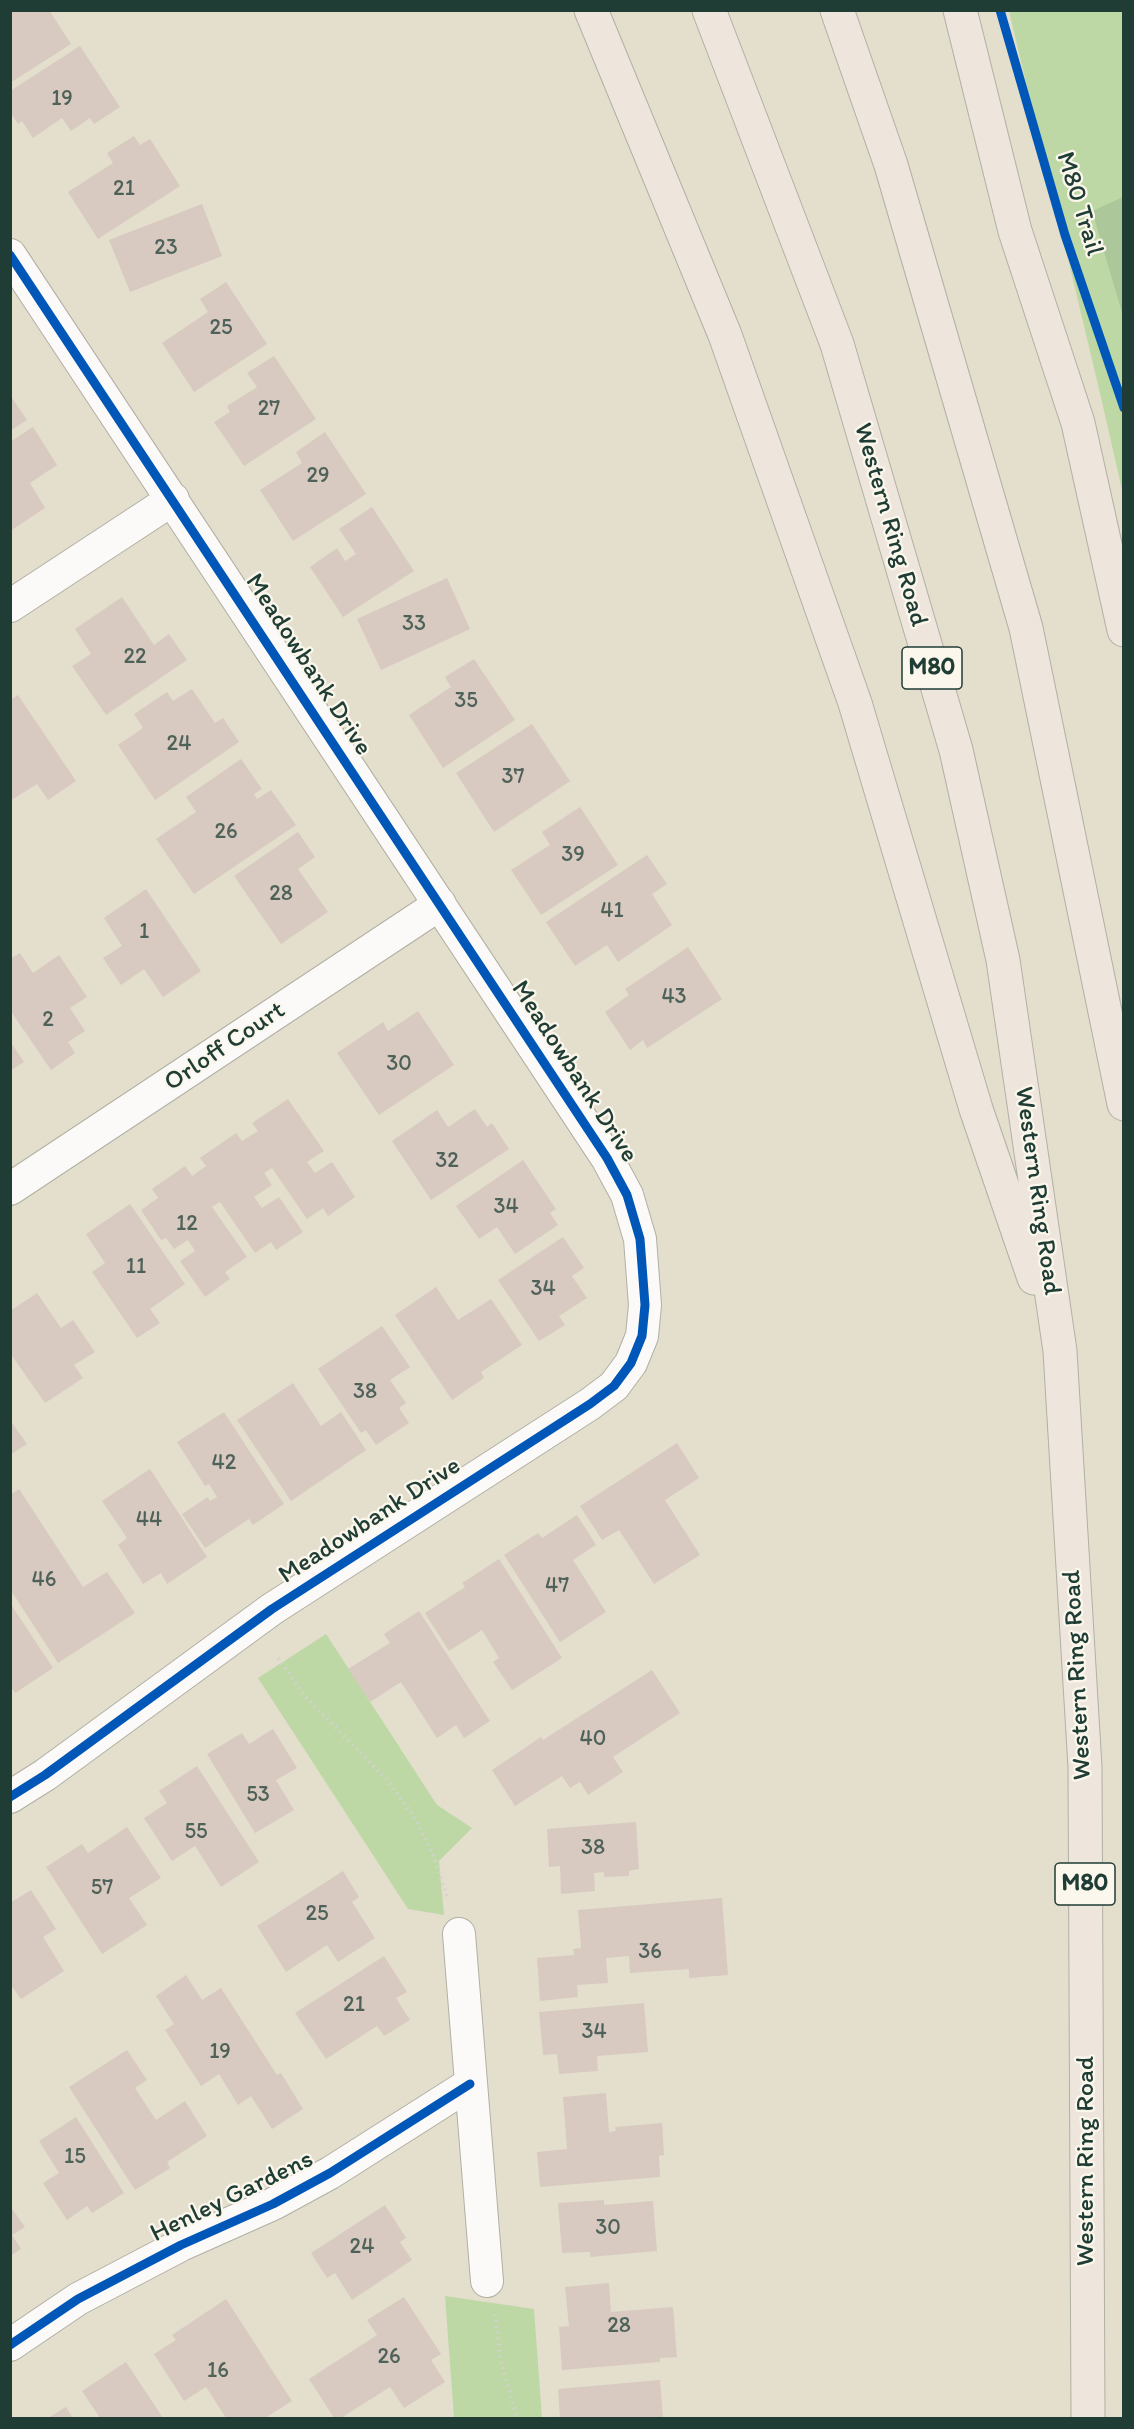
<!DOCTYPE html>
<style>
body{margin:0}
#map{position:relative;width:1134px;height:2429px;overflow:hidden;background:#e4decd;font-family:Itim,sans-serif}
canvas{display:block}
.frame{position:absolute;inset:0;border:12px solid #1f3d34;pointer-events:none}
</style>
<div id="map">
<canvas width="1134" height="2429"></canvas>
<div class="frame"></div>
</div>
<script>
const g = document.querySelector('canvas').getContext('2d');
g.lineJoin = 'round';
function paint(path, color) {
  g.fillStyle = color;
  g.fill(path, 'evenodd');
}
function poly(rows) {
  const path = new Path2D();
  for (const r of rows) {
    path.moveTo(r[0], r[1]);
    for (let i = 2; i < r.length; i += 2) path.lineTo(r[i], r[i + 1]);
  }
  return path;
}
function strokePath(path, color, width, dash) {
  g.strokeStyle = color;
  g.lineWidth = width;
  g.lineCap = dash ? 'butt' : 'round';
  g.setLineDash(dash || []);
  g.stroke(path);
}
function drawText(font, color, halo, rows, align = 'center') {
  g.font = font + ' Itim,sans-serif';
  g.lineWidth = 4.5;
  g.setLineDash([]);
  g.textBaseline = 'middle';
  g.strokeStyle = halo;
  g.fillStyle = color;
  for (const [text, x, y, turn = 0] of rows) {
    g.save();
    g.translate(x, y);
    g.rotate((+turn || 0) * Math.PI / 180);
    g.textAlign = isNaN(turn) ? turn : align;
    if (halo) g.strokeText(text, 0, 0);
    g.fillText(text, 0, 0);
    g.restore();
  }
}
const green = poly([
 [1009,11,1123,11,1123,494,1099,389],
 [326,1634,437,1805,472,1828,439,1861,444,1915,408,1909,258,1678],
 [445,2296,534,2309,542,2418,454,2418]
]);
const forest = poly([
 [1123,197,1123,316,1092,211]
]);
const building = poly([
 [10,10,49,10,71,44,10,83],
 [80,46,120,107,94,124,90,118,71,131,62,118,33,138,22,121,18,124,10,112,10,91],
 [134,136,140,145,150,139,180,186,98,239,68,192,113,163,107,153],
 [202,204,222,256,130,292,109,240],
 [226,282,267,344,194,392,162,343,208,312,200,299],
 [274,356,316,419,244,466,214,422,230,412,227,406,257,387,247,373],
 [10,395,27,420,10,431],
 [33,427,57,465,30,483,45,508,10,531,10,442],
 [325,432,366,494,293,541,260,490,302,463,296,452],
 [372,507,414,571,343,617,310,567,337,548,345,561,356,554,339,529],
 [447,578,470,629,381,670,357,619],
 [122,597,154,645,169,634,187,660,106,715,72,666,91,654,75,629],
 [474,659,515,720,443,768,409,715,451,687,445,677],
 [192,689,215,723,223,718,239,742,155,800,118,745,143,728,134,714,167,692,173,701],
 [18,695,76,781,48,800,37,784,10,801,10,700],
 [532,724,570,781,494,832,456,773],
 [241,759,262,789,254,794,257,799,271,790,296,825,194,894,156,839,196,812,186,797],
 [580,807,618,865,541,915,511,870,550,845,542,832],
 [298,832,315,857,298,869,328,912,281,944,234,876],
 [647,855,667,884,652,894,672,925,618,962,607,945,575,966,546,922],
 [146,889,201,971,163,997,144,969,121,985,103,958,122,946,104,918],
 [688,947,722,999,647,1048,643,1040,630,1050,605,1012,629,995,625,989],
 [20,953,33,973,59,955,87,997,70,1008,85,1031,68,1042,75,1053,51,1070,10,1010,10,959],
 [418,1011,454,1065,379,1115,337,1053,383,1022,388,1031],
 [10,1041,24,1062,10,1071],
 [288,1099,324,1151,307,1162,315,1173,332,1162,355,1197,328,1216,323,1208,307,1219,272,1168,264,1173,272,1185,254,1197,262,1208,279,1197,303,1232,276,1250,271,1242,255,1253,220,1202,212,1207,247,1257,225,1272,230,1279,205,1297,180,1261,195,1251,188,1240,174,1249,166,1238,161,1240,141,1210,158,1198,152,1189,185,1166,192,1176,206,1166,200,1158,236,1133,242,1141,258,1131,252,1123],
 [475,1109,487,1127,492,1123,509,1149,431,1200,392,1141,437,1110,448,1127],
 [523,1160,556,1209,550,1213,558,1225,515,1254,497,1227,479,1239,456,1206],
 [130,1204,185,1284,150,1309,160,1323,137,1338,92,1272,105,1263,86,1234],
 [563,1237,584,1268,572,1276,587,1298,559,1316,565,1325,539,1341,498,1280],
 [436,1287,458,1320,491,1299,522,1345,481,1372,484,1378,452,1400,395,1315],
 [37,1293,61,1328,73,1320,95,1352,74,1365,83,1378,45,1403,10,1353,10,1311],
 [382,1326,410,1367,390,1380,406,1403,399,1408,409,1423,376,1445,366,1430,361,1433,318,1369],
 [293,1383,321,1426,341,1412,366,1450,291,1501,237,1420],
 [224,1412,284,1504,253,1525,249,1519,205,1548,182,1514,208,1497,210,1501,217,1497,209,1484,205,1486,177,1442],
 [10,1420,27,1444,10,1455],
 [677,1443,699,1478,665,1500,700,1555,654,1584,619,1530,602,1540,580,1506],
 [150,1469,207,1557,167,1584,161,1573,143,1584,118,1545,127,1538,102,1501],
 [19,1489,83,1587,107,1572,135,1613,58,1663,10,1589,10,1495],
 [577,1515,596,1545,573,1560,606,1612,560,1642,504,1555,538,1533,542,1538],
 [499,1559,562,1658,512,1690,493,1662,499,1658,482,1630,449,1651,425,1613,465,1587,462,1583],
 [10,1603,53,1668,15,1693,10,1686],
 [419,1611,490,1721,464,1738,456,1725,437,1738,401,1682,370,1702,348,1669,390,1643,384,1634],
 [652,1670,680,1713,613,1757,623,1772,588,1795,580,1782,570,1788,562,1776,515,1806,492,1770,541,1737,543,1740],
 [273,1729,297,1768,276,1780,294,1810,255,1833,207,1754,242,1733,249,1744],
 [197,1766,259,1862,221,1887,195,1846,172,1861,144,1818,167,1803,159,1791],
 [636,1822,639,1869,629,1871,629,1876,604,1877,604,1872,594,1873,595,1891,561,1894,560,1866,549,1867,547,1829],
 [127,1827,161,1878,129,1898,147,1925,102,1954,46,1867,82,1844,88,1853],
 [343,1871,359,1897,352,1902,375,1938,338,1962,327,1945,286,1972,257,1926],
 [31,1890,56,1929,43,1937,64,1971,21,1999,10,1984,10,1903],
 [722,1898,728,1975,689,1978,689,1969,630,1973,629,1956,606,1958,608,1983,577,1985,578,1997,540,2001,537,1958,574,1955,573,1949,581,1948,578,1910],
 [384,1956,407,1992,396,1998,410,2020,384,2036,377,2026,326,2059,295,2013],
 [186,1975,202,2000,221,1988,277,2075,281,2073,303,2109,272,2129,251,2096,238,2105,219,2074,201,2086,165,2030,174,2024,156,1996],
 [644,2003,648,2052,597,2056,598,2071,559,2074,557,2054,543,2055,539,2012],
 [127,2050,147,2080,135,2088,156,2120,185,2101,207,2136,167,2162,170,2168,135,2190,69,2087],
 [606,2093,609,2132,616,2131,615,2127,662,2123,664,2155,659,2156,660,2177,540,2187,537,2152,567,2149,563,2097],
 [76,2117,124,2193,92,2213,87,2206,67,2220,43,2183,59,2173,39,2141],
 [604,2200,604,2205,653,2201,657,2251,590,2257,590,2252,562,2253,558,2203],
 [385,2205,406,2238,400,2242,412,2260,352,2300,335,2273,327,2278,311,2253],
 [10,2206,25,2227,12,2235,21,2249,10,2256],
 [609,2283,611,2312,673,2307,677,2357,660,2358,660,2362,562,2370,559,2327,569,2326,565,2287],
 [404,2297,441,2354,431,2360,445,2382,404,2408,390,2387,341,2418,334,2418,309,2379,377,2335,367,2320],
 [226,2299,292,2401,265,2418,226,2418,206,2387,184,2401,154,2354,176,2340,172,2335],
 [126,2362,163,2418,100,2418,82,2391],
 [660,2380,663,2418,560,2418,558,2389],
 [66,2407,73,2418,48,2418]
]);
const path = poly([
 [278,1658,306,1697,386,1779,414,1817,432,1852,448,1899],
 [495,2314,501,2361,517,2418]
]);
const minor = poly([
 [10,255,607,1158,627,1195,640,1239,645,1305,642,1336,631,1363,614,1386,590,1404,272,1609,45,1775,10,1797],
 [10,606,173,499],
 [10,1189,440,904],
 [459,1934,487,2281],
 [10,2345,78,2299,181,2245,273,2204,330,2173,470,2084]
]);
const motorway = poly([
 [591,10,725,335,855,703,976,1109,1034,1278],
 [709,10,837,344,956,750,1003,960,1060,1351,1085,1767,1088,2418],
 [837,10,891,165,1026,628,1124,1104],
 [960,10,1015,231,1078,423,1124,630]
]);
const cycleway = poly([
 [1000,10,1065,235,1124,408],
 [10,255,607,1158,627,1195,640,1239,645,1305,642,1336,631,1363,614,1386,590,1404,272,1609,45,1775,10,1797],
 [10,2345,78,2299,181,2245,273,2204,330,2173,470,2084]
]);
const numberNames = [
 ["19",62,99],
 ["21",124,189],
 ["23",166,248],
 ["25",221,328],
 ["27",269,409],
 ["29",318,476],
 ["33",414,624],
 ["22",135,657],
 ["35",466,701],
 ["24",179,744],
 ["37",513,777],
 ["26",226,832],
 ["39",573,855],
 ["28",281,894],
 ["41",612,911],
 ["1",144,932],
 ["43",674,997],
 ["2",48,1020],
 ["30",399,1064],
 ["32",447,1161],
 ["34",506,1207],
 ["12",187,1224],
 ["11",136,1267],
 ["34",543,1289],
 ["38",365,1392],
 ["42",224,1463],
 ["44",149,1520],
 ["46",44,1580],
 ["47",557,1586],
 ["40",593,1739],
 ["53",258,1795],
 ["55",196,1832],
 ["38",593,1848],
 ["57",102,1888],
 ["25",317,1914],
 ["36",650,1952],
 ["21",354,2005],
 ["34",594,2032],
 ["19",220,2052],
 ["15",75,2157],
 ["30",608,2228],
 ["24",362,2247],
 ["28",619,2326],
 ["26",389,2357],
 ["16",218,2371]
];
const shields = [
 [932,668,60],
 [1085,1884,60]
];
const shieldNames = [
 ["M80",932,668],
 ["M80",1085,1884]
];
const streetNames = [
 ["M80 Trail",1079,204,73],
 ["Western Ring Road",890,525,74],
 ["Meadowbank Drive",308,665,57],
 ["Orloff Court",225,1047,-34],
 ["Meadowbank Drive",574,1072,57],
 ["Western Ring Road",1037,1191,82],
 ["Meadowbank Drive",370,1521,-33],
 ["Western Ring Road",1078,1675,-93],
 ["Western Ring Road",1086,2161,-90],
 ["Henley Gardens",232,2197,-26]
];
paint(green, '#bed8a5');
paint(forest, '#acc89b');
paint(building, '#d8cac1');
strokePath(minor, '#b0b0a4', 34);
strokePath(motorway, '#b0b0a4', 35);
strokePath(path, '#d2d2ce', 4, [1.5, 4.5]);
strokePath(minor, '#fbfaf8', 32);
strokePath(motorway, '#eee5dd', 33);
strokePath(cycleway, '#0057b8', 9);
drawText('22px', '#4f6259', null, numberNames);
for (const [x, y, w] of shields) {
  const box = new Path2D();
  box.roundRect(x - w / 2, y - 21, w, 42, 4.5);
  g.fillStyle = '#fbf7ec';
  g.fill(box);
  strokePath(box, '#1f3d34', 1.5);
}
drawText('bold 24px', '#1f3d34', null, shieldNames);
drawText('26px', '#1f3d34', '#fbf7ec', streetNames);
</script>
